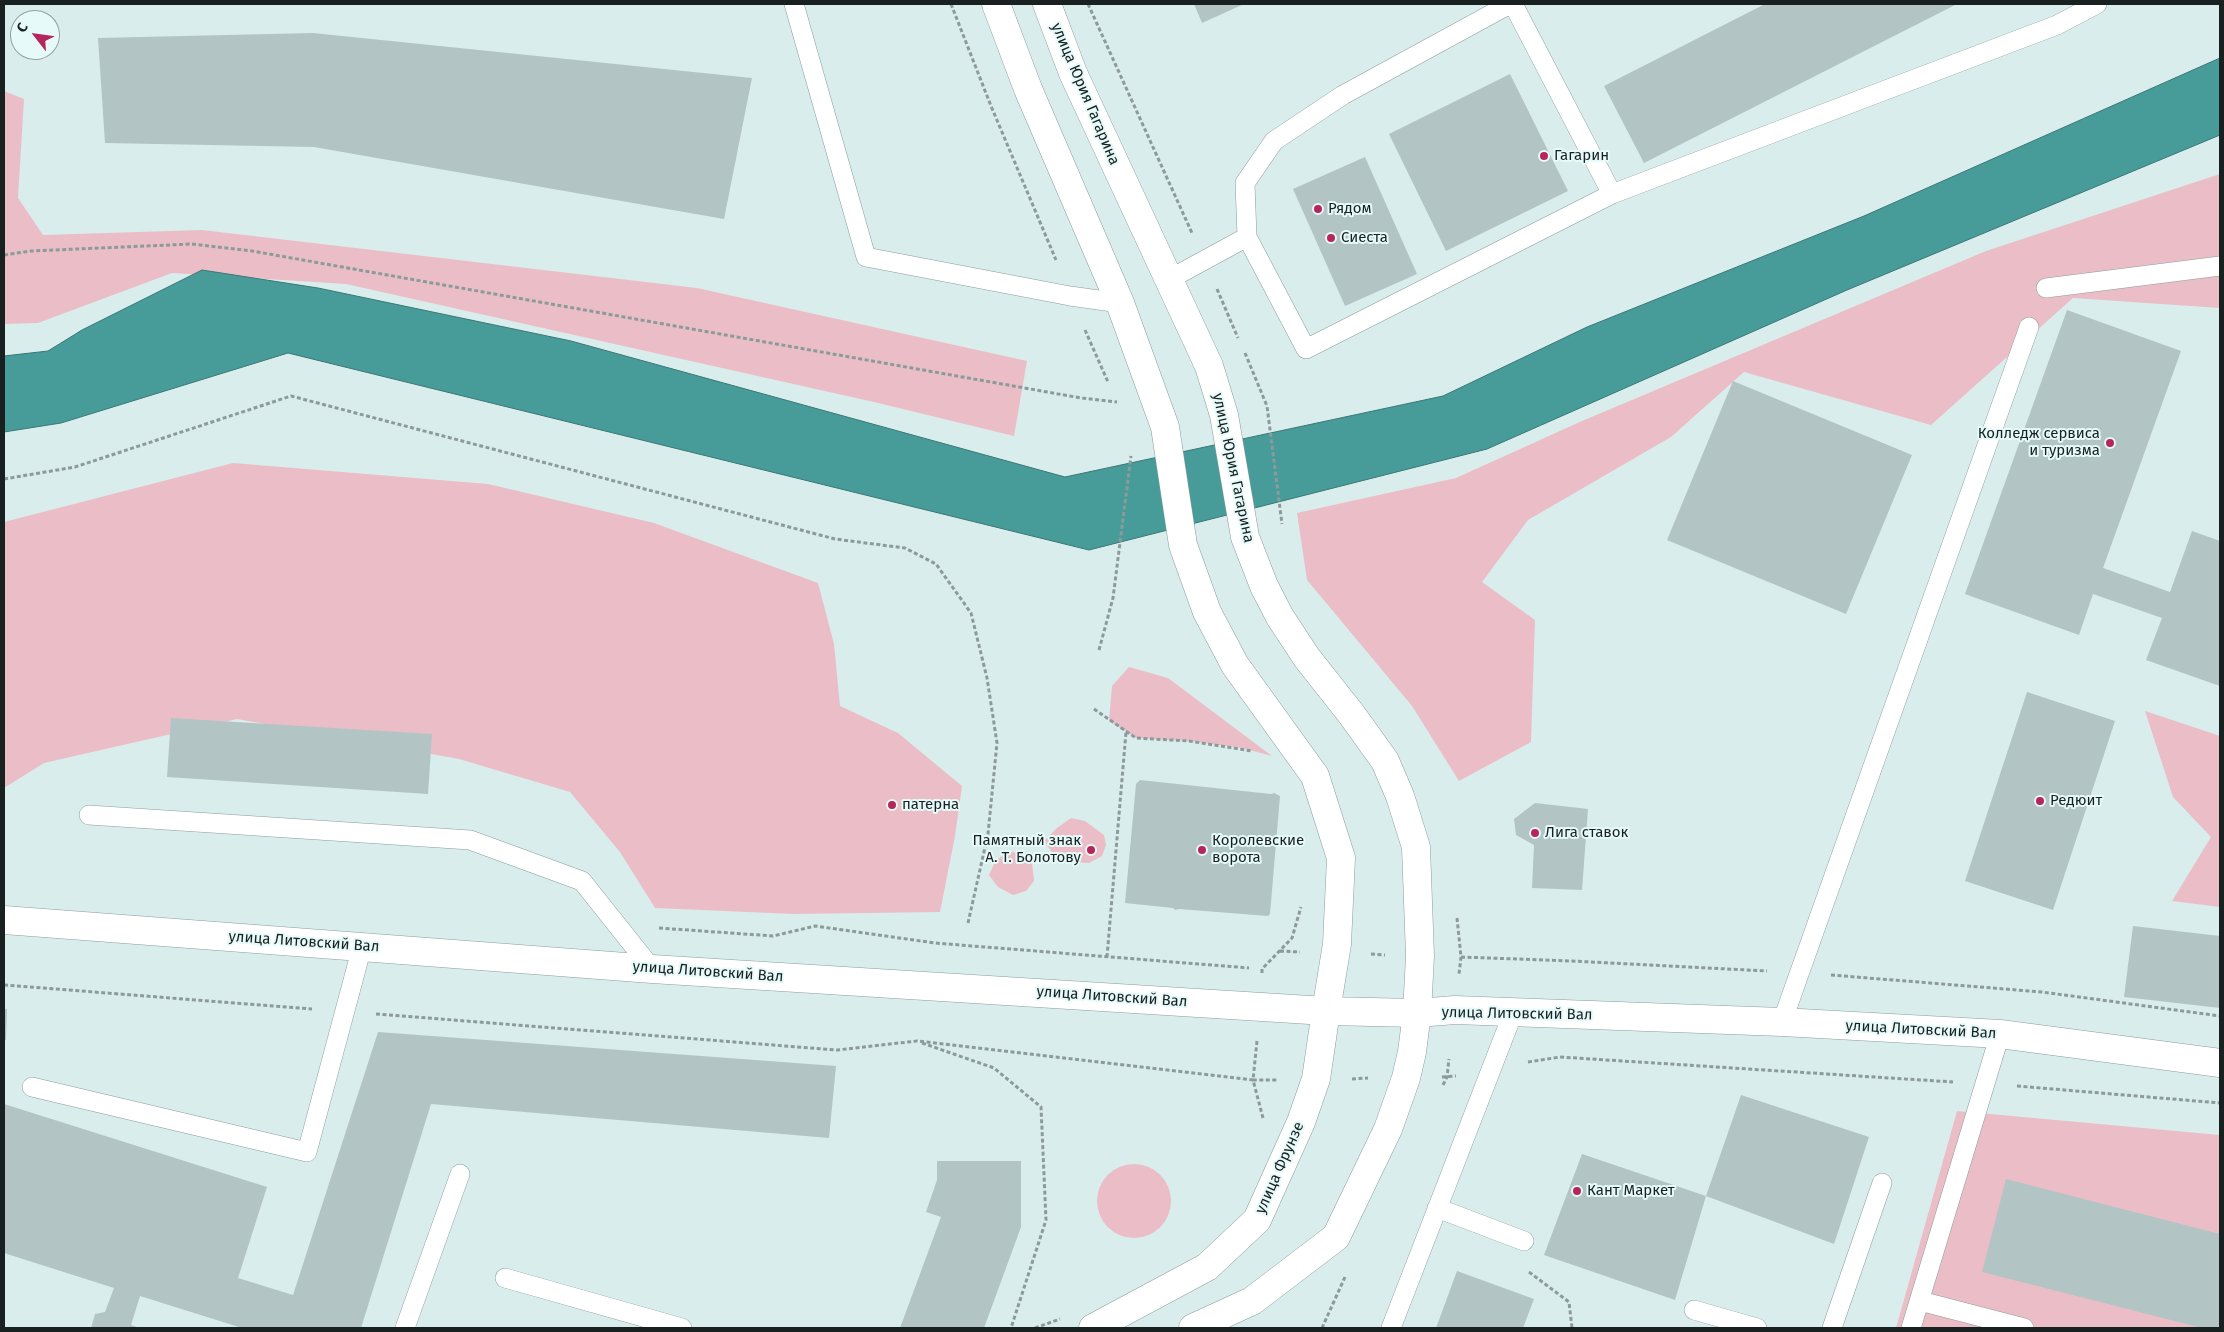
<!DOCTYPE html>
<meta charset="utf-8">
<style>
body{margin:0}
#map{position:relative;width:2224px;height:1332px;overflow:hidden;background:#d9edec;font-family:"Fira Sans",sans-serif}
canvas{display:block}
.frame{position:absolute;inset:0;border:5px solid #192020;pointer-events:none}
.north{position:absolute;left:10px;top:10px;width:50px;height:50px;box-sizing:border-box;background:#e6faf9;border:1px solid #94a3a2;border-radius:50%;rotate:300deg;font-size:14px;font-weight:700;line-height:20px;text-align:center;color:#192020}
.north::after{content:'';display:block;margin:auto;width:18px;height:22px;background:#b5265a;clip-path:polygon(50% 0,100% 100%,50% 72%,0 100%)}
</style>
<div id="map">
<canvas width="2224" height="1332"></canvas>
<div class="frame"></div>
<div class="north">С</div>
</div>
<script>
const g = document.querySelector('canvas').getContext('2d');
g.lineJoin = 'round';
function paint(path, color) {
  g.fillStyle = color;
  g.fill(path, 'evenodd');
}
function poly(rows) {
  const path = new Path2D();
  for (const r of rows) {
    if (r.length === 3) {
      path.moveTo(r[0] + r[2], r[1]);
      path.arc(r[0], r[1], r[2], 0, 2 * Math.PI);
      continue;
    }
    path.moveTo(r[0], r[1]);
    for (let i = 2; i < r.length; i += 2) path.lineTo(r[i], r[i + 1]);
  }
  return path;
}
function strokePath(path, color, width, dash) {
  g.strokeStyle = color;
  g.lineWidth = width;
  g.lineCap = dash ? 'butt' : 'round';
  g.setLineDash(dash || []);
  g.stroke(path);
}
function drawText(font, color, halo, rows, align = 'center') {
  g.font = font + ' "Fira Sans",sans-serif';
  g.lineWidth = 4;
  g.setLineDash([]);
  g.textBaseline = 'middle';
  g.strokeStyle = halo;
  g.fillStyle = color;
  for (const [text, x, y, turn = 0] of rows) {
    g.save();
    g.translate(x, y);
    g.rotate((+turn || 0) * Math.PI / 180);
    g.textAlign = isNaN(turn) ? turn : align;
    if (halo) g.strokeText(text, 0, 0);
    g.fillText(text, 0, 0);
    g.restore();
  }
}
const green = poly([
 [4,91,24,99,18,198,43,235,202,230,697,288,1027,361,1014,436,874,402,346,284,172,273,38,323,4,324],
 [2220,174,2220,308,2073,298,1931,425,1744,372,1671,437,1528,520,1482,582,1535,620,1531,742,1459,781,1412,706,1307,580,1297,513,1456,478,1582,421,1986,251],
 [233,463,488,484,654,523,818,583,834,644,840,706,898,733,962,786,955,836,940,912,794,914,655,908,620,852,570,792,459,759,237,719,44,763,4,788,4,522],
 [1129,667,1168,678,1272,756,1242,748,1189,741,1136,738,1109,721,1112,686],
 [2145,711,2220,736,2220,907,2172,901,2211,837,2173,797],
 [1071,818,1085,821,1104,835,1106,845,1102,856,1089,863,1058,861,1044,841,1057,828],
 [1009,852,1031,853,1034,881,1026,891,1013,895,998,887,989,875,996,860],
 [1957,1111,2220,1135,2220,1328,1896,1328],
 [1134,1201,37]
]);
const water = poly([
 [2220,58,2220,135,1847,290,1487,449,1089,550,288,353,61,423,4,432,4,356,48,351,82,330,202,270,318,288,571,341,1065,477,1443,396,1587,327,1864,216,2220,58]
]);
const building = poly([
 [1194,4,1244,4,1202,23],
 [1765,4,1957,4,1644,163,1604,86],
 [313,33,752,78,724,219,314,147,105,143,98,38],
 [1510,74,1568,191,1446,251,1389,134],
 [1365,157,1417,274,1345,306,1293,189],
 [2067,310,2181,351,2103,568,2170,592,2192,531,2220,541,2220,686,2146,660,2162,618,2093,594,2079,635,1965,594],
 [1733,381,1912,455,1846,614,1667,540],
 [2027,692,2115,721,2053,910,1965,881],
 [171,718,432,734,428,794,167,777],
 [1140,780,1271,794,1274,793,1280,796,1270,914,1268,916,1179,909,1175,910,1173,908,1125,903,1136,784],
 [1535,803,1588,809,1582,890,1532,888,1534,845,1516,835,1514,819],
 [2133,926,2220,936,2220,1008,2124,997],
 [4,1009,7,1009,6,1040,4,1040],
 [378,1032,836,1066,829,1138,431,1104,361,1328,242,1328,140,1296,131,1325,140,1328,91,1328,95,1314,105,1312,114,1288,4,1253,4,1104,267,1187,238,1278,293,1295],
 [1741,1095,1869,1137,1834,1244,1706,1196],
 [1582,1154,1706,1196,1675,1300,1544,1255],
 [937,1161,1021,1161,1021,1227,984,1328,900,1328,941,1217,926,1212,937,1180],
 [2006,1179,2220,1234,2220,1328,2202,1328,1982,1272],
 [1457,1271,1534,1299,1523,1328,1436,1328]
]);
const path = poly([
 [951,4,991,106,1056,260],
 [1088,4,1192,233],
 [4,255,31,251,192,244,252,251,1081,398,1117,402],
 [1217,289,1238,338],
 [1085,330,1108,382],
 [1245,353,1267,406,1282,524],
 [4,479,75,467,291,396,835,539,905,548,936,564,971,613,987,678,997,743,988,834,968,923],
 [1099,650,1113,598,1131,456],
 [1094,709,1136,738,1189,741,1252,751],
 [1457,918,1461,957,1459,974],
 [659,928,773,936,815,926,935,943,1249,968],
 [1280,951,1300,952],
 [1371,954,1385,955],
 [1107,957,1126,732],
 [1461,957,1572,961,1767,971],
 [1262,973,1262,969,1292,938,1301,907],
 [1831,975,2042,992,2220,1016],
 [4,985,312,1009],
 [376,1014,837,1050,917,1041,1253,1080,1263,1118],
 [1257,1041,1253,1080,1278,1080],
 [922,1043,994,1068,1041,1107,1046,1220,1011,1328],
 [1528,1062,1560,1057,1953,1082],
 [1442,1077,1456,1076],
 [1352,1079,1368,1078],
 [1443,1085,1447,1077,1449,1059],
 [2017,1086,2220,1103],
 [1529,1272,1569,1302,1572,1328],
 [1035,1328,1060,1319],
 [1322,1328,1345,1277]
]);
const service = poly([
 [794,4,866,257,1070,296,1120,303],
 [1510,4,1343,95,1274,141,1245,183,1247,237,1306,349,1612,194,2057,25,2097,4],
 [1513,4,1612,194],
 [1168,280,1247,237],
 [2046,288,2220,266],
 [89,815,470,840,582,881,652,969],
 [1782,1022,2029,327],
 [32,1087,307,1152,362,947],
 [1437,1208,1524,1241],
 [505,1278,682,1328],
 [1920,1301,2024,1328],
 [1694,1310,1757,1328],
 [405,1328,460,1174],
 [1391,1328,1513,1013],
 [1832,1328,1882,1183],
 [1911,1328,2000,1034]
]);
const secondary = poly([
 [1093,1328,1207,1267,1257,1220,1301,1122,1316,1079,1326,1011],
 [1193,1328,1252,1301,1336,1237,1388,1129,1406,1078,1412,1052,1417,1013]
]);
const primary = poly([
 [996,4,1028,89,1120,303,1165,427,1183,545,1207,612,1235,665,1315,776,1341,858,1337,944,1326,1011],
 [1047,4,1073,73,1209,366,1224,415,1245,537,1264,586,1280,617,1307,658,1352,715,1385,761,1400,796,1416,847,1420,956,1417,1013],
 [4,920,652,969,1326,1011,1417,1013,1455,1010,1782,1022,2000,1034,2220,1063]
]);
const markers = [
 [1544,156,5,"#b5265a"],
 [1318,209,5,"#b5265a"],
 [1331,238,5,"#b5265a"],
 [2110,443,5,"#b5265a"],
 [2040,801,5,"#b5265a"],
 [892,805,5,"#b5265a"],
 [1535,833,5,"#b5265a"],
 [1091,850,5,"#b5265a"],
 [1202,850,5,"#b5265a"],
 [1577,1191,5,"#b5265a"]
];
const streetNames = [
 ["улица Юрия Гагарина",1085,94,67],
 ["улица Юрия Гагарина",1233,468,78],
 ["улица Литовский Вал",304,942,4],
 ["улица Литовский Вал",708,972,4],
 ["улица Литовский Вал",1112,997,4],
 ["улица Литовский Вал",1517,1014,1],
 ["улица Литовский Вал",1921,1030,3],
 ["улица Фрунзе",1280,1168,-66]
];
const poiNames = [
 ["Гагарин",1554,156],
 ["Рядом",1328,209],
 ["Сиеста",1341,238],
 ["Колледж сервиса",2100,434,"right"],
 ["и туризма",2100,451,"right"],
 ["Редюит",2050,801],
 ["патерна",902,805],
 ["Лига ставок",1545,833],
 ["Памятный знак",1081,841,"right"],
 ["А. Т. Болотову",1081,858,"right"],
 ["Королевские",1212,841],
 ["ворота",1212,858],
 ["Кант Маркет",1587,1191]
];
paint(green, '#ebbec7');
paint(water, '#479c9a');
strokePath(water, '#397775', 1);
paint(building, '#b2c5c4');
strokePath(service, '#8a9d9c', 20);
strokePath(secondary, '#8a9d9c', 29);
strokePath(primary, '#8a9d9c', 29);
strokePath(path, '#8c9b9a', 3, [4, 2.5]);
strokePath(service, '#fff', 19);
strokePath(secondary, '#fff', 28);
strokePath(primary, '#fff', 28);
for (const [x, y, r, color] of markers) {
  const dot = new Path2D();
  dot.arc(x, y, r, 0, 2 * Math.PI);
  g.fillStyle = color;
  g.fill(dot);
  strokePath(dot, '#e6faf9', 2);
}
drawText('15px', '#192020', '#e6faf9', streetNames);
drawText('15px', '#192020', '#e6faf9', poiNames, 'left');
</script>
